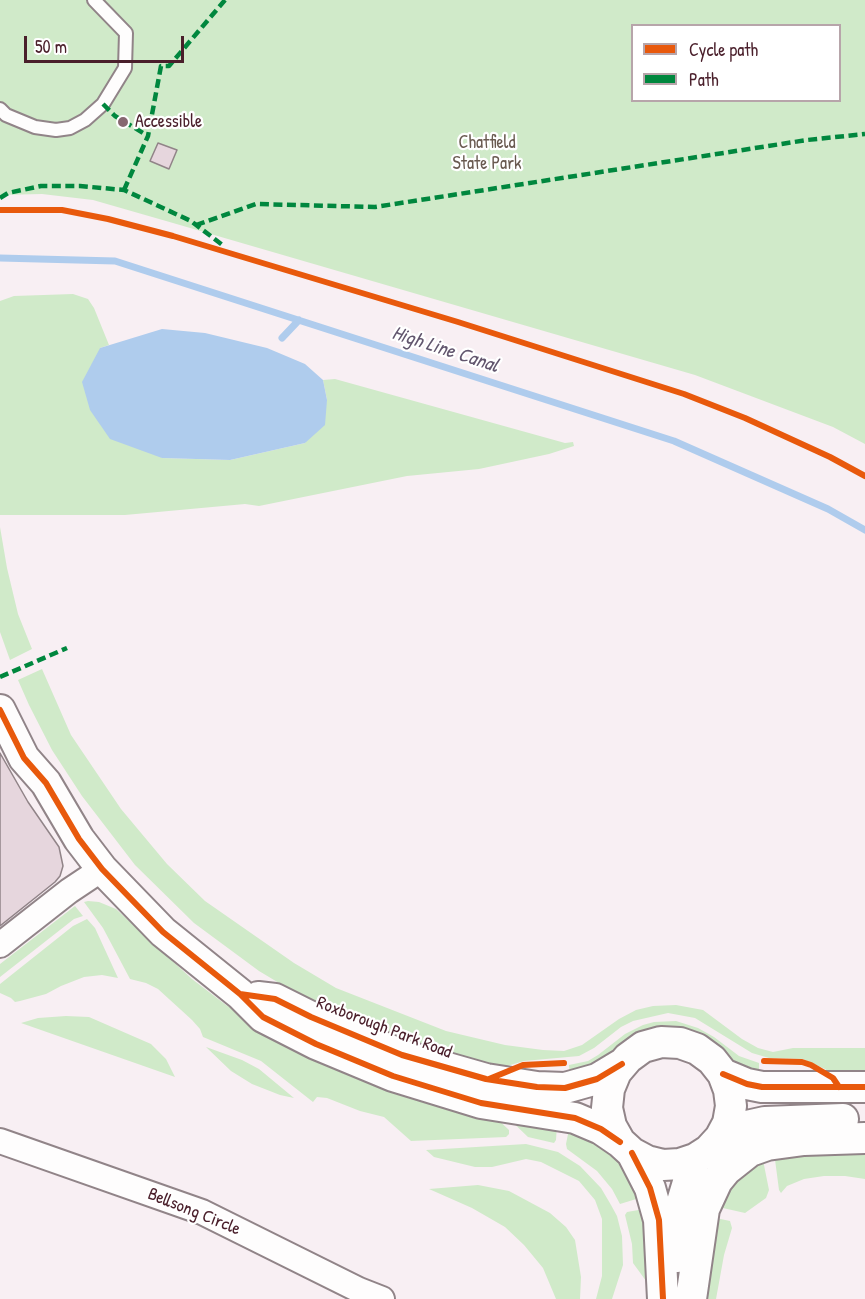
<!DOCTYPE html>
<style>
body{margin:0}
#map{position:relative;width:865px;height:1299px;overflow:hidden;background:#f8eff3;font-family:"Patrick Hand",sans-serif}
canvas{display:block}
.legend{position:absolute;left:631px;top:24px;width:210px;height:78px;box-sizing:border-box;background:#fff;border:2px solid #b7a5aa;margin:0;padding:8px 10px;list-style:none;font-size:18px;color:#4a1f2b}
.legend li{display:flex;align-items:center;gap:12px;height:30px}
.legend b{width:30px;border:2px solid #b7a5aa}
.scale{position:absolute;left:24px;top:36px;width:160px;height:27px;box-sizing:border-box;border:3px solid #4a1f2b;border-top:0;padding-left:8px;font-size:18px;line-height:21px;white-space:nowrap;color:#4a1f2b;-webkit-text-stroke:4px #fff;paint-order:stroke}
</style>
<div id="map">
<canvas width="865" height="1299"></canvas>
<ul class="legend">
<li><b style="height:8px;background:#e8590c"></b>Cycle path</li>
<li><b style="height:8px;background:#00873e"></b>Path</li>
</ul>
<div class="scale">50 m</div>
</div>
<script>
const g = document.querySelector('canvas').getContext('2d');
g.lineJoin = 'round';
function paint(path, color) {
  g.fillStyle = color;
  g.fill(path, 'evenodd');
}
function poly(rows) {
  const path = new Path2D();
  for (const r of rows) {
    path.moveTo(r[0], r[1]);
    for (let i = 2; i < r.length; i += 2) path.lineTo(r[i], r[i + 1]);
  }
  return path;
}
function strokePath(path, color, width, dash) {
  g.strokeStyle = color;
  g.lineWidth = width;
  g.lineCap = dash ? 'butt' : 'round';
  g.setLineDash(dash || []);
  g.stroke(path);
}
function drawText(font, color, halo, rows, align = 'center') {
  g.font = font + ' "Patrick Hand",sans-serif';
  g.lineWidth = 4.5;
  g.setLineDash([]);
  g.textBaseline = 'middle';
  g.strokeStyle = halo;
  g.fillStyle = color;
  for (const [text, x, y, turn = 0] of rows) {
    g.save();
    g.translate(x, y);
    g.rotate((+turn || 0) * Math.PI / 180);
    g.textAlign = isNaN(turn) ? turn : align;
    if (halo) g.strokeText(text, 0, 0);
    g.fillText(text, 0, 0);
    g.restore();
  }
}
const green = poly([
 [0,0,865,0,865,444,833,427,695,375,173,223,93,200,42,194,0,195],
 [632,26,840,26,840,100,632,100],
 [73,294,88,299,94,308,109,345,100,348,162,458,230,460,305,443,327,400,323,380,335,379,565,443,573,442,574,446,549,454,479,469,407,476,259,506,245,504,125,515,0,515,0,301,14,296],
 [0,527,7,568,18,614,32,649,10,660,0,632],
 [42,669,71,735,121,809,167,864,205,901,294,963,336,988,446,1031,505,1045,543,1050,564,1051,582,1045,619,1019,636,1010,653,1006,676,1005,703,1010,742,1039,758,1048,773,1052,793,1048,865,1048,865,1078,837,1078,825,1069,803,1059,769,1058,752,1053,695,1018,668,1013,633,1021,621,1027,594,1048,579,1056,524,1061,507,1066,499,1071,407,1045,314,1004,259,971,194,923,135,865,82,796,52,750,29,705,18,680],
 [88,901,99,902,116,909,192,979,226,1005,263,1027,490,1112,509,1130,509,1134,506,1137,411,1141,384,1117,360,1111,327,1098,317,1097,313,1102,261,1061,203,1037,200,1029,192,1020,158,989,146,983,130,979,103,928,84,902],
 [75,906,83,916,74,919,0,977,0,964],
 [87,919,95,928,118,978,102,975,84,977,61,986,46,994,20,1001,15,1002,11,998,0,993,0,984,73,926],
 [66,1016,89,1017,151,1044,166,1059,175,1077,21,1023,38,1018],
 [676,1021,698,1028,714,1037,739,1056,759,1063,759,1078,751,1076,703,1040,570,1080,569,1065,588,1061,598,1055,625,1034,643,1025,654,1022],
 [206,1047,242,1060,259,1069,294,1098,280,1095,252,1084,231,1071],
 [504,1114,557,1125,556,1140,554,1143,528,1137],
 [569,1129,612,1147,646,1196,620,1204,612,1189,597,1171,567,1149,566,1144],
 [526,1144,558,1152,580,1166,601,1188,611,1205,617,1216,622,1236,623,1265,612,1299,596,1299,602,1276,602,1219,595,1200,579,1181,541,1162,526,1159,492,1167,475,1167,434,1157,426,1150],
 [865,1146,865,1179,845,1176,824,1176,804,1179,787,1186,781,1193,779,1190,774,1152],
 [762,1155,769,1190,766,1198,745,1213,714,1206,718,1195],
 [478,1185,509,1191,550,1213,566,1227,575,1240,581,1277,580,1299,556,1299,543,1268,524,1245,505,1227,472,1208,429,1189],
 [650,1208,657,1296,633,1263,632,1244,625,1215,627,1212],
 [711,1217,730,1221,732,1228,724,1255,716,1299,700,1299]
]);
const water = poly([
 [162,329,205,333,267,348,305,364,323,380,327,400,325,425,305,443,230,460,162,458,110,439,90,410,82,382,100,348]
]);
const stream = poly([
 [0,258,115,261,674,441,828,509,865,530],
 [282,338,299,320]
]);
const building = poly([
 [158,143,177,150,169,169,150,161,158,143],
 [0,753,28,802,59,847,63,866,60,876,55,882,0,926,0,753]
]);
const service = poly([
 [0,109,6,115,35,127,56,130,70,128,85,120,103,104,125,68,126,33,94,0]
]);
const minor = poly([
 [0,945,69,891,102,869],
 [0,1141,202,1212,359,1290,382,1299]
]);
const tertiary = poly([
 [0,710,24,758,46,783,79,839,102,869,163,932,240,994,263,1017,316,1044,393,1076,481,1103,575,1118,601,1129,620,1142],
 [258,997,275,999,311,1017,402,1055,486,1079,537,1087,565,1088,597,1079,622,1064],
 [723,1074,729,1090,731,1106,728,1123,720,1138,709,1150,695,1159,680,1164,663,1165,647,1161,632,1153,620,1142,611,1126,607,1108,609,1089,616,1072,628,1058,643,1047,661,1042,680,1043,697,1049,712,1060,723,1074,747,1084,762,1087,865,1087],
 [720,1138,747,1126,765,1122,843,1119],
 [632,1153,650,1188,659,1220,663,1299],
 [678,1257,678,1229,682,1202,695,1159],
 [691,1299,704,1209,717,1181,726,1170,750,1151,767,1145,804,1140,865,1138]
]);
const quiet = poly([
 [103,104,115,116,148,136],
 [124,190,148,136,161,66,169,66,225,0],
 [0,198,8,193,41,186,80,186,124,190,191,221,225,247],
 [196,225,256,204,375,207,807,140,865,134],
 [0,677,67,648]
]);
const cycleway = poly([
 [0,210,62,210,108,219,173,236,458,322,684,394,745,418,830,457,865,476],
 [0,710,24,758,46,783,79,839,102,869,163,932,240,994,263,1017,316,1044,393,1076,481,1103,575,1118,601,1129,620,1142],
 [240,994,275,999,311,1017,402,1055,486,1079,537,1087,565,1088,597,1079,622,1064],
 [764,1061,802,1062,811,1065,833,1078,839,1087],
 [723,1074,747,1084,762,1087,865,1087],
 [489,1079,523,1065,564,1063],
 [632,1153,650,1188,659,1220,663,1299]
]);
const markers = [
 [123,122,6,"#876871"]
];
const poiNames = [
 ["Accessible",135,122]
];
const parkNames = [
 ["Chatfield",487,143],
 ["State Park",487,164]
];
const streetNames = [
 ["Roxborough Park Road",384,1028,21],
 ["Bellsong Circle",194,1212,22]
];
const waterNames = [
 ["High Line Canal",445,350,18]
];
paint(green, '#d0eac9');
paint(water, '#afcced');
strokePath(stream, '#afcced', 7);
paint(building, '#e6d6dd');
strokePath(building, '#918488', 1.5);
strokePath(service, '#918488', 16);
strokePath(minor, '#918488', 28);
strokePath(tertiary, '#918488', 34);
strokePath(service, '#fefdfd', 12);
strokePath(minor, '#fefdfd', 24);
strokePath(tertiary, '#fefdfd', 30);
strokePath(quiet, '#00873e', 4.5, [9, 4.5]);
strokePath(cycleway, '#e8590c', 6);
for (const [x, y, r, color] of markers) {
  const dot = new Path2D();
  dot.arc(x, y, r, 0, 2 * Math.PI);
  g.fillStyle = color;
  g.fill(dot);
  strokePath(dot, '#fff', 2);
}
drawText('18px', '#4a1f2b', '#fff', poiNames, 'left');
drawText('18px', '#695a50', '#fff', parkNames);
drawText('18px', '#4a1f2b', '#fff', streetNames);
drawText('italic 20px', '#62566e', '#fff', waterNames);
</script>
